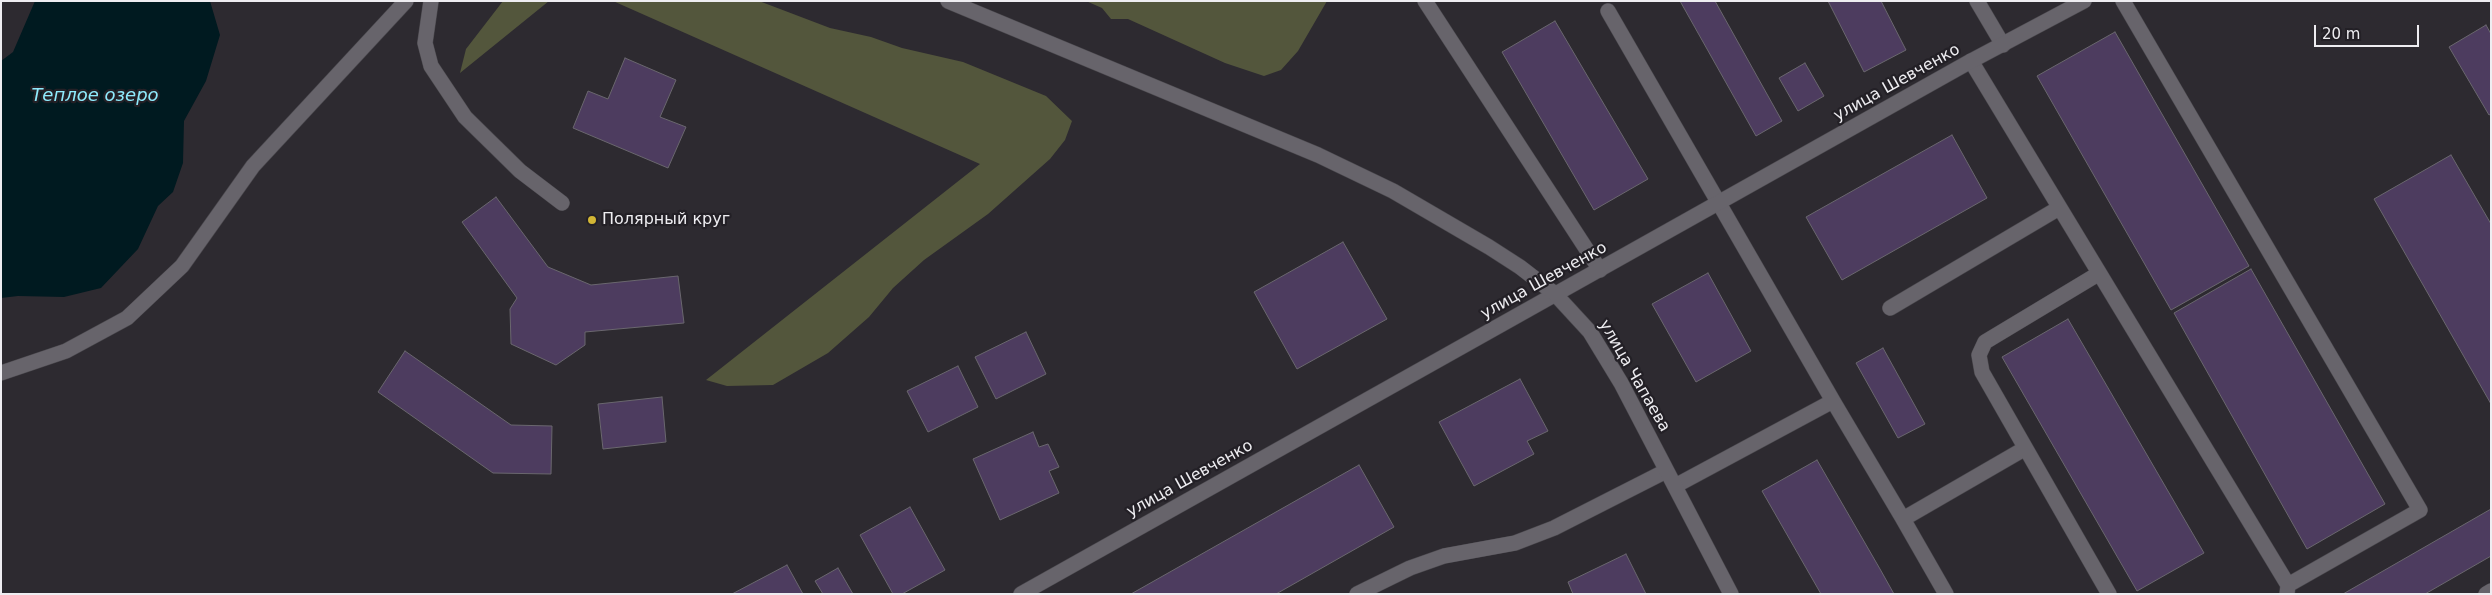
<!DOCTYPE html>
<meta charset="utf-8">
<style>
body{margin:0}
#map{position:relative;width:2492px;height:595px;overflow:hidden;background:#2d2a30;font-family:"DejaVu Sans",sans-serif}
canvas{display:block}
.frame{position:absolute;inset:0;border:2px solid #eeedf1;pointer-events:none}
.scale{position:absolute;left:2314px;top:25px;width:105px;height:22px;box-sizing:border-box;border:2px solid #eeedf1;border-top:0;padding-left:6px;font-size:15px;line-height:18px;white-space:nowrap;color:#eeedf1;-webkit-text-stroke:4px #232026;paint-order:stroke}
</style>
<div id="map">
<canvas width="2492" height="595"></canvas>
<div class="frame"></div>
<div class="scale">20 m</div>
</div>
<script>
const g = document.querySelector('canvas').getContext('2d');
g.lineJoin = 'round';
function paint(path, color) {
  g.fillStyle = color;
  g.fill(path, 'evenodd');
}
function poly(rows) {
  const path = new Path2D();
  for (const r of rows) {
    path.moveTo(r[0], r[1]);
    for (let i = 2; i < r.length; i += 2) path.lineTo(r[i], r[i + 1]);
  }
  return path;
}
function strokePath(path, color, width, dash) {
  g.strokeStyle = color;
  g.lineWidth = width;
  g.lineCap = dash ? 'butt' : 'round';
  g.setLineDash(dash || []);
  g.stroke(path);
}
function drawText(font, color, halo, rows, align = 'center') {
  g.font = font + ' "DejaVu Sans",sans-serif';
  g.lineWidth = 4.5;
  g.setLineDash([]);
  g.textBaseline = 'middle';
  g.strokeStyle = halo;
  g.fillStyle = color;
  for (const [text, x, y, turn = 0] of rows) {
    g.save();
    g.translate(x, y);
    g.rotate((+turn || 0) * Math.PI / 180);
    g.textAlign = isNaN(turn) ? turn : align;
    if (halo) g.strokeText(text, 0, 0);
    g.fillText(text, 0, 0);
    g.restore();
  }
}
const green = poly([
 [503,1,549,1,460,73,466,49],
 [613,1,759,1,830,28,871,37,902,48,963,62,1046,96,1072,121,1065,140,1050,159,988,214,924,260,893,288,869,317,828,353,773,385,727,386,706,380,980,164],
 [1086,1,1327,1,1298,51,1281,70,1264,76,1225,63,1128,19,1111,19,1102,8]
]);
const water = poly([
 [35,1,210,1,220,35,206,81,184,121,183,163,173,192,158,206,138,249,101,288,64,297,18,296,1,298,1,61,13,52]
]);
const building = poly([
 [1680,1,1715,1,1782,121,1756,136,1680,1],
 [1828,1,1881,1,1906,50,1864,72,1828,1],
 [1555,21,1648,179,1594,210,1502,52,1555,21],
 [2486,25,2491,34,2491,114,2489,115,2449,47,2486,25],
 [2115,32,2249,266,2171,310,2037,76,2115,32],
 [625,58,676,80,660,117,686,127,668,168,573,128,588,91,608,99,625,58],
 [1805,63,1824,96,1798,111,1779,78,1805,63],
 [1952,135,1987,198,1842,280,1806,217,1952,135],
 [2451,155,2491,224,2491,404,2374,199,2451,155],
 [496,197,548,267,591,285,678,276,684,323,585,332,585,345,556,365,511,344,510,309,517,298,462,222,496,197],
 [1343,242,1387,319,1297,369,1254,292,1343,242],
 [2251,269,2385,504,2307,549,2174,313,2251,269],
 [1708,273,1751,351,1696,382,1652,304,1708,273],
 [2068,319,2204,553,2137,591,2002,357,2068,319],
 [1026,332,1046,374,996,399,975,357,1026,332],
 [1883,348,1925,424,1898,438,1856,363,1883,348],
 [405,351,511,425,552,426,551,474,493,473,378,392,405,351],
 [958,366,978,407,928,432,907,391,958,366],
 [1520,379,1548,431,1527,441,1534,454,1474,486,1439,422,1520,379],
 [662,397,666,442,603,449,598,404,662,397],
 [1033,432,1039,447,1048,444,1059,467,1049,471,1059,493,1000,520,973,459,1033,432],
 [1817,460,1880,569,1894,594,1821,594,1762,491,1817,460],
 [1359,465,1394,527,1276,594,1131,594,1359,465],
 [910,507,945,570,902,594,893,594,860,535,910,507],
 [2491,509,2491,556,2425,594,2343,594,2491,509],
 [1626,554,1646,594,1573,594,1568,582,1626,554],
 [787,565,803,594,732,594,787,565],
 [838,568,853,594,823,594,815,581,838,568]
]);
const lane = poly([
 [431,1,425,43,431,66,465,117,520,171,562,203],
 [1425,1,1600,270],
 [1977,1,2003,45],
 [2123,1,2420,510,2288,585],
 [1608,11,1833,401],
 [1971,61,2288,585,2287,594],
 [2098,274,1985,342,1979,355,1982,372,2109,594],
 [1890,308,2059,208],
 [1,373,66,351,127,318,182,266,253,166,406,1],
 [1675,486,1833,401,1903,519,2024,449],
 [1903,519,1946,594],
 [1357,594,1410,568,1444,556,1515,543,1554,528,1666,471]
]);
const street = poly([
 [1021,594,1971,61,2084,1],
 [2486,594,2491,591]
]);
const secondary = poly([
 [948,1,1318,155,1393,191,1489,247,1520,267,1555,294,1590,332,1621,383,1731,594]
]);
const markers = [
 [592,220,5,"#d2b635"]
];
const streetNames = [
 ["улица Шевченко",1897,83,-29],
 ["улица Шевченко",1544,281,-29],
 ["улица Чапаева",1634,376,60],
 ["улица Шевченко",1190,479,-29]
];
const poiNames = [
 ["Полярный круг",602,220]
];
const waterNames = [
 ["Теплое озеро",95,96]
];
paint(green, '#53563c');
paint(water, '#001a20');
paint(building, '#4d3c5f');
strokePath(building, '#6a676e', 1);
strokePath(lane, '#49474c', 16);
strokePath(street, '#49474c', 16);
strokePath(secondary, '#49474c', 16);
strokePath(lane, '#67646b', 15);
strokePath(street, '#67646b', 15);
strokePath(secondary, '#67646b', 15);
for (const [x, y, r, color] of markers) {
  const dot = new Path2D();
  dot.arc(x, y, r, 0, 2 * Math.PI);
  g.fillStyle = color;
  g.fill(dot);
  strokePath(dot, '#232026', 2);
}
drawText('16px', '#eeedf1', '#232026', streetNames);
drawText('16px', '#eeedf1', '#232026', poiNames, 'left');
drawText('italic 18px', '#8feafc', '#232026', waterNames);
</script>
